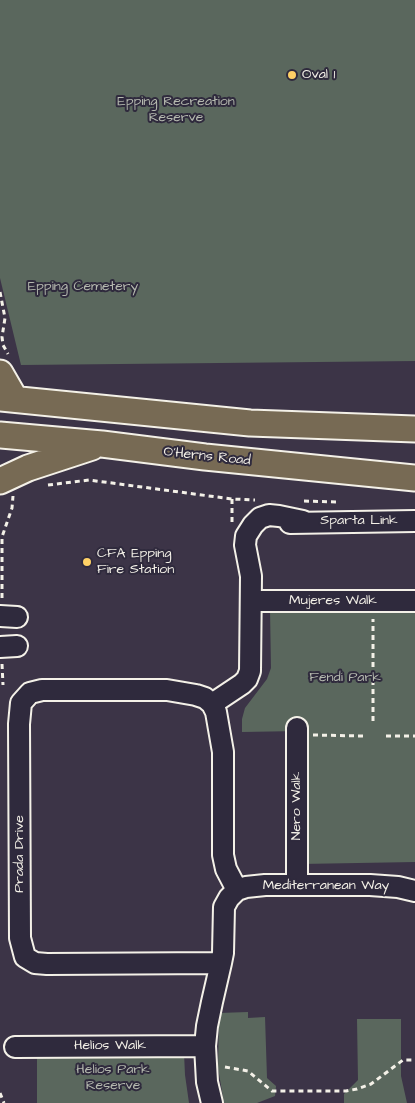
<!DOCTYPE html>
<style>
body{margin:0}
canvas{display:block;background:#3c3447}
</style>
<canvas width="415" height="1103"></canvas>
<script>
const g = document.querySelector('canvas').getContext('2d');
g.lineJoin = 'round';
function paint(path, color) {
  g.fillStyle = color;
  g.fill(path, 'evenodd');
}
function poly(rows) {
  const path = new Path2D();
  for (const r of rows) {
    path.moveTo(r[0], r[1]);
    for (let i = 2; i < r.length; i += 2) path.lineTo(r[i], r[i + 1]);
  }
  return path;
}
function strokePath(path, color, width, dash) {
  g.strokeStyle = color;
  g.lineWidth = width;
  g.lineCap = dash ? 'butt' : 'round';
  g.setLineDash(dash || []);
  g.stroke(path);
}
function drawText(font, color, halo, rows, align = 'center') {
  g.font = font + ' "Architects Daughter",sans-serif';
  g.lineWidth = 4;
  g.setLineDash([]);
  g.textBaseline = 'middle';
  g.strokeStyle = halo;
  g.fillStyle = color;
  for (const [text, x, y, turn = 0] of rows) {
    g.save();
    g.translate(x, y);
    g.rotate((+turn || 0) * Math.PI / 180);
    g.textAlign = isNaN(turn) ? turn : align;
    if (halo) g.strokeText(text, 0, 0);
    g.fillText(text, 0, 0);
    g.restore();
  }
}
const green = poly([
 [0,0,415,0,415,361,21,365,0,278],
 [415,608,415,862,300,864,299,731,242,732,242,719,245,708,267,679,271,668,270,609],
 [248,1012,248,1018,265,1017,267,1078,276,1086,275,1096,257,1103,224,1103,218,1068,219,1013],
 [357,1019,401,1019,401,1076,407,1103,344,1103,344,1094,358,1080],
 [37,1053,184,1053,185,1075,189,1103,37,1103]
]);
const path = poly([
 [0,292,5,318,2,337,3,345,8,354],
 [48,485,89,480,232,499,255,500],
 [232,499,232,523],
 [304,501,338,502],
 [2,598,2,537,12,508,13,496],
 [2,664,3,685],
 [373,721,373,619],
 [313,735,364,736],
 [386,736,415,736],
 [225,1067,248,1071,272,1091,346,1091,357,1089,371,1084,403,1060,415,1060],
 [0,1093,4,1103]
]);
const minor = poly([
 [290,523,415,521],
 [251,601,415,601],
 [0,616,17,617],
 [0,647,17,646],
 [212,704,242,684,247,679,250,671,251,576,245,545,246,536,253,525,260,518,269,515,279,516,303,521],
 [297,885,297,728],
 [237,890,246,887,265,885,370,885,398,887,415,891],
 [15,1047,205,1046],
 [212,1103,207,1082,205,1046,207,1026,212,1002,221,963,223,953,224,907,229,898,237,890,226,869,223,855,223,752,216,712,212,704,205,698,196,695,167,690,42,690,30,693,21,703,19,724,20,938,25,957,35,963,47,964,221,963]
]);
const major = poly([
 [0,373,15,399],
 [0,398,250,423,415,429],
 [0,435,102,444,205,457,415,478],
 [0,481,28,468,92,447]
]);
const markers = [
 [292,75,5,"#ffd166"],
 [87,562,5,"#ffd166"]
];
const poiNames = [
 ["Oval 1",302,75],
 ["CFA Epping",97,554],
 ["Fire Station",97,570]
];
const parkNames = [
 ["Epping Recreation",176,102],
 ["Reserve",176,118],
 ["Epping Cemetery",83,287],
 ["Fendi Park",345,678],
 ["Helios Park",113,1070],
 ["Reserve",113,1086]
];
const streetNames = [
 ["O'Herns Road",207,457,6],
 ["Sparta Link",359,521],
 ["Mujeres Walk",333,601],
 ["Nero Walk",297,806,-90],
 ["Prada Drive",20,854,-90],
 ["Mediterranean Way",326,886],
 ["Helios Walk",110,1046]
];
paint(green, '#5a675d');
strokePath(minor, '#f4f1e8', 24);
strokePath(major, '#f4f1e8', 29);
strokePath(path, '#f4f1e8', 3, [5, 4]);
strokePath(minor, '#2f2a3d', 20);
strokePath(major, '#776a54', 25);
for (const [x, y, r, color] of markers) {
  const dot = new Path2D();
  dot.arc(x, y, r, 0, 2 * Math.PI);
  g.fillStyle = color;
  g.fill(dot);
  strokePath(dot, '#2f2a3d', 2);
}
drawText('14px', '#f4f1e8', '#2f2a3d', poiNames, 'left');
drawText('14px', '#b6bab0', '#2f2a3d', parkNames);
drawText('14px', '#f4f1e8', '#2f2a3d', streetNames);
</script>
